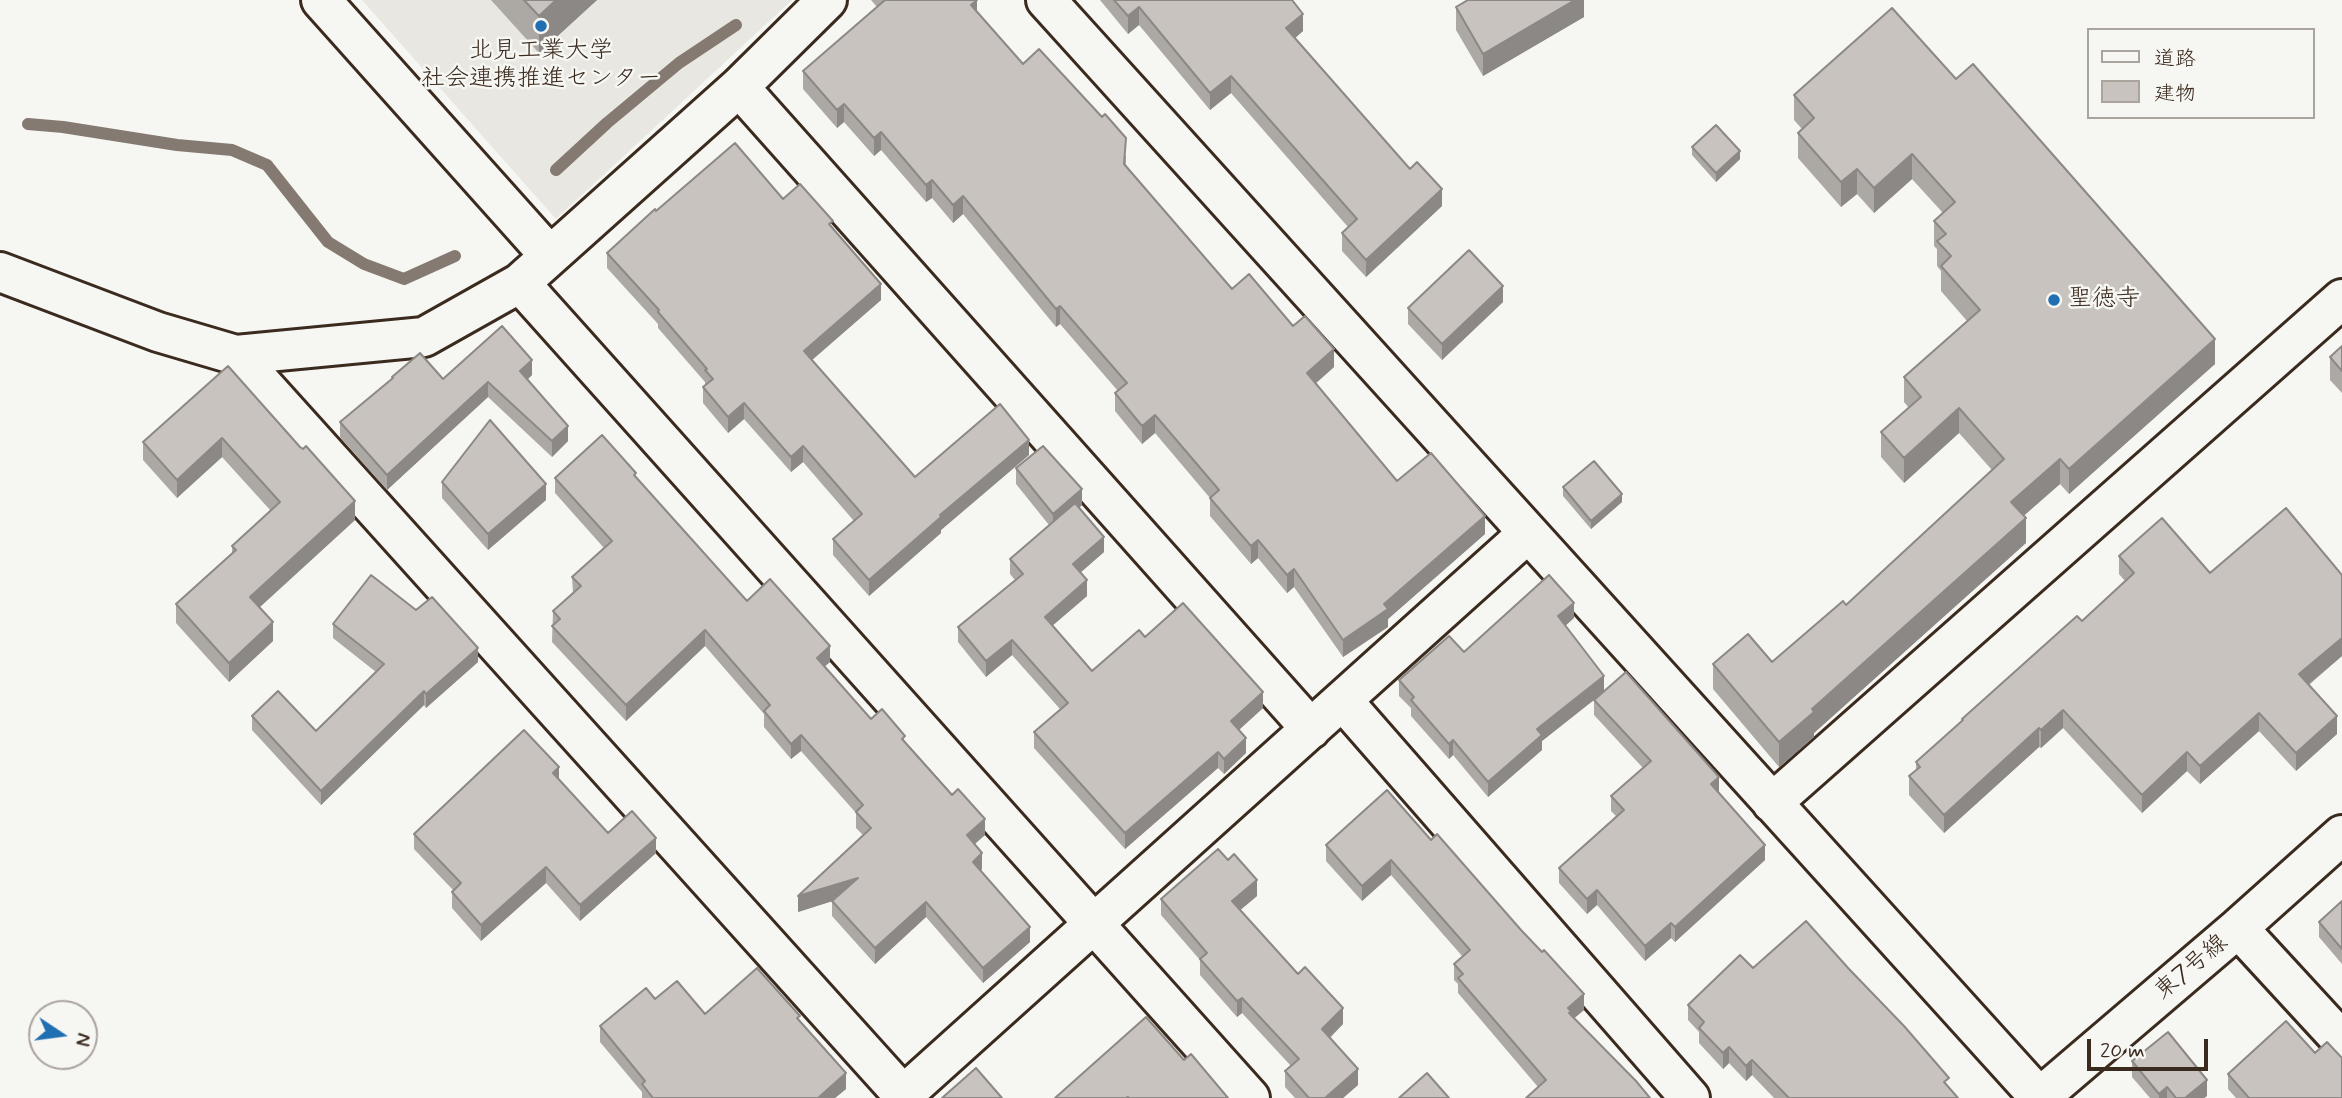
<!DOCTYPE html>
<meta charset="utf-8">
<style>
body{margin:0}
#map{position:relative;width:2342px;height:1098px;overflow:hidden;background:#f6f6f2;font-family:Mynerve,"Klee One",sans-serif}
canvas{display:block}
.legend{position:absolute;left:2087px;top:28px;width:228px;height:91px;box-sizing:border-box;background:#f6f6f2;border:2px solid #aba49d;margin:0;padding:9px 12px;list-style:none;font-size:21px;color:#3b2a1e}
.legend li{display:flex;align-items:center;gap:14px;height:35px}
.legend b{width:35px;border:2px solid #aba49d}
.north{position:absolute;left:28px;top:1000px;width:70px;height:70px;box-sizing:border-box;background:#f6f6f2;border:2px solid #aba49d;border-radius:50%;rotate:103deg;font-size:19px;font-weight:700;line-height:28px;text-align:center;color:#3b2a1e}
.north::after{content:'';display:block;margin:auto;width:24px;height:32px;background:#1f6fb2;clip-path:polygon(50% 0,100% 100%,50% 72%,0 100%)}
.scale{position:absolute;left:2087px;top:1039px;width:121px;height:32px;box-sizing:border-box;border:4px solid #3b2a1e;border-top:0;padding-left:9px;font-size:21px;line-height:24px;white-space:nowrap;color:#3b2a1e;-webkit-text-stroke:5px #f6f6f2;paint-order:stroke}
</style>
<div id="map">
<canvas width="2342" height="1098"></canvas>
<ul class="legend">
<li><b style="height:9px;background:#f6f6f2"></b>道路</li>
<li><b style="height:19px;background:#c8c3be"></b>建物</li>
</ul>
<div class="north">N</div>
<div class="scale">20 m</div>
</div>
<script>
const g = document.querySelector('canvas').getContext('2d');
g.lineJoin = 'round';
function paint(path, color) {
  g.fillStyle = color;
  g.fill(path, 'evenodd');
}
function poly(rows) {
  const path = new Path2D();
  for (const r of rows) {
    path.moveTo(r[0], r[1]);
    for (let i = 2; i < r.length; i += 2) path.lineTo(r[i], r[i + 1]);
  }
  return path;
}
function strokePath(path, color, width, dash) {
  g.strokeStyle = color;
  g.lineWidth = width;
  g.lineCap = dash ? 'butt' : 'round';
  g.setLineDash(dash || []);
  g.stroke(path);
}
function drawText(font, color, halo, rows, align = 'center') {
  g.font = font + ' Mynerve,"Klee One",sans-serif';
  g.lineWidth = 5;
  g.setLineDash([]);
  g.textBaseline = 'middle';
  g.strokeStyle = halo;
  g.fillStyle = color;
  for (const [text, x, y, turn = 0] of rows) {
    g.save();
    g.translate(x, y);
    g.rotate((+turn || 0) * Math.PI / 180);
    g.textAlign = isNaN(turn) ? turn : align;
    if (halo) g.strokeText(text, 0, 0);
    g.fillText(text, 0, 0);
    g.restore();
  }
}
const built = poly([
 [362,0,792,0,556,219]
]);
const stream = poly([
 [28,124,63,127,177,145,232,150,267,165,328,242,364,264,404,279,455,256],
 [556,170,607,123,679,63,736,25]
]);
const minor = poly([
 [321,0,550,256],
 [1046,0,2040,1098],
 [739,87,1311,729],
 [0,272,158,332,236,355,424,337,520,283,739,87,827,0],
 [520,283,1250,1098],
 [236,355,903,1095],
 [1343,701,1690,1098],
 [1772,803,2342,299],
 [2238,928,2342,1041],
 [900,1098,1528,533],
 [2039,1098,2238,928,2342,835]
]);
const wall = poly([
 [491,0,597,0,539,53],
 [871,0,977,0,977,12,1023,64,1126,156,1126,165,1232,289,1293,326,1334,367,1316,383,1397,481,1485,534,1388,619,1388,627,1343,657,1294,587,1287,593,1258,558,1251,564,1210,516,1210,498,1155,433,1142,444,1115,411,1115,393,1118,391,1060,324,1056,327,963,214,953,223,932,198,926,202,881,150,874,156,844,122,837,128,803,89,803,71,877,7],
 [1100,0,1292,0,1303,31,1295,38,1442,206,1366,277,1342,251,1342,233,1348,227,1231,93,1210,110,1139,25,1128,34],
 [1584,0,1584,17,1483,76,1456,30,1456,7],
 [1956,79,2215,364,2069,494,2060,484,2023,516,2026,543,1814,733,1814,737,1779,767,1713,689,1713,664,1772,662,1846,605,1992,470,1959,433,1904,483,1881,457,1881,432,1909,408,1904,402,1904,377,1967,321,1941,291,1941,271,1937,266,1937,249,1934,246,1934,221,1943,213,1912,179,1874,213,1857,194,1841,207,1798,158,1798,133,1802,129,1794,120,1794,95],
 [1692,147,1740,159,1716,182,1692,155],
 [783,199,833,228,881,300,812,360,915,477,1029,455,941,530,941,533,869,596,833,555,833,539,854,521,803,462,791,472,744,419,728,433,703,403,703,387,705,385,705,382,658,328,658,324,607,268,607,253,656,211],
 [1503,302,1442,360,1408,324,1408,308],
 [2342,346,2342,393,2330,380,2330,357],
 [228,366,355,520,260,607,273,641,229,682,176,623,176,604,232,553,232,546,271,511,222,457,177,498,143,460,143,442],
 [532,375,527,380,568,441,552,457,488,397,387,490,340,437,340,422,392,379,392,377,443,379],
 [1016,468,1082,505,1079,508,1104,552,1080,573,1087,596,1052,626,1092,671,1145,637,1263,708,1239,730,1246,753,1224,774,1218,768,1125,849,1034,748,1034,732,1060,709,1012,655,986,677,958,642,958,627,1015,580,1010,574,1010,559,1049,525,1016,484],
 [636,477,747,601,830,662,825,666,871,719,905,743,985,835,974,844,982,869,980,871,1030,942,983,983,926,917,875,964,832,916,832,901,798,912,863,835,856,828,856,813,801,751,791,759,764,727,764,714,705,646,626,721,552,642,553,611,573,593,572,577,604,548,555,493,555,478],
 [442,482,546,500,488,550,442,498],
 [1563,487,1622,502,1591,529,1563,496],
 [2119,556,2210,573,2342,575,2342,656,2309,685,2337,734,2296,771,2259,731,2200,784,2187,771,2142,813,2063,728,2041,748,2039,747,1944,833,1909,795,1909,776,1916,771,1916,762,1962,721,1962,719,2082,621,2125,581,2119,574],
 [1574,618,1565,626,1604,691,1719,792,1765,860,1675,942,1671,938,1645,961,1597,905,1587,914,1559,883,1559,868,1616,816,1611,811,1611,796,1643,768,1594,715,1594,700,1600,695,1542,741,1542,750,1488,797,1453,755,1449,759,1411,716,1411,708,1399,696,1399,680,1464,652],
 [333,624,478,662,426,708,424,705,321,805,252,730,252,716,316,731,376,672,333,638],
 [559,779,608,833,656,853,580,921,546,883,481,941,452,908,452,892,453,890,414,849,414,834],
 [1387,790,1584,1010,1574,1018,1636,1081,1538,1087,1458,993,1458,984,1454,980,1454,964,1463,957,1391,875,1362,901,1326,861,1326,845],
 [1257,896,1240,910,1343,1024,1330,1038,1358,1085,1343,1098,1295,1098,1285,1087,1285,1071,1291,1066,1242,1013,1237,1017,1200,975,1200,960,1161,915,1161,899],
 [2342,901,2342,964,2319,937,2319,922],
 [1753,968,1949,1087,1958,1098,1774,1098,1752,1075,1746,1081,1729,1063,1723,1069,1699,1043,1699,1032,1688,1020,1688,1005],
 [655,999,705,1014,800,1021,846,1089,835,1098,642,1098,642,1092,600,1042,600,1026],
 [2132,1061,2207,1096,2204,1098,2150,1098,2132,1077],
 [2228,1074,2342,1098,2236,1098,2228,1089]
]);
const shadedWall = poly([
 [556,0,597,0,539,53,539,16],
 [977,0,977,17,971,5],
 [1575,0,1584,0,1584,17,1483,76,1483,54],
 [1139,7,1139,25,1128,34,1128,16],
 [1303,14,1303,31,1286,46,1286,28],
 [1231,76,1231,93,1210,110,1210,93],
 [844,104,844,122,837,128,837,110],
 [881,132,881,150,874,156,874,138],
 [1740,151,1740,159,1716,182,1716,173],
 [1912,154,1912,179,1874,213,1874,188],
 [1857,169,1857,194,1841,207,1841,182],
 [932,180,932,198,926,202,926,185],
 [1442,189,1442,206,1366,277,1366,260],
 [963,196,963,214,953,223,953,205],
 [881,284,881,300,804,367,804,351],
 [1503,286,1503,302,1442,360,1442,344],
 [1060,306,1060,324,1056,327,1056,309],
 [2215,339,2215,364,2069,494,2069,469],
 [1334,349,1334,367,1307,391,1307,373],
 [532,360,532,375,520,386,520,371],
 [488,382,488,397,387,490,387,475],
 [744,403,744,419,728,433,728,417],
 [1959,408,1959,433,1904,483,1904,458],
 [1155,415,1155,433,1142,444,1142,426],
 [568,426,568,441,552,457,552,441],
 [222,438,222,457,177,498,177,480],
 [1029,440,1029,455,941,530,941,533,869,596,869,580,940,515],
 [803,446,803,462,791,472,791,457],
 [2060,459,2060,484,2011,527,2011,502],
 [546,484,546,500,488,550,488,534],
 [1082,489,1082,505,1053,530,1053,514],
 [1622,494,1622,502,1591,529,1591,521],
 [355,501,355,520,250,616,250,597],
 [1485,516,1485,534,1388,619,1388,627,1343,657,1343,640],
 [2026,518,2026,543,1814,733,1814,737,1779,767,1779,742,1812,709],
 [1104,537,1104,552,1073,579,1073,564],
 [1258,540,1258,558,1251,564,1251,546],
 [1294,569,1294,587,1287,593,1287,575],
 [1087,580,1087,596,1045,632,1045,617],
 [1574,603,1574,618,1558,632,1558,616],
 [273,622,273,641,229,682,229,663],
 [705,630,705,646,626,721,626,705],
 [2342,638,2342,656,2299,692,2299,674],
 [1012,640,1012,655,986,677,986,661],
 [830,646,830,662,817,673,817,658],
 [478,648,478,662,426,708,426,694],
 [1604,676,1604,692,1542,741,1542,750,1488,797,1488,782,1537,729],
 [424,691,424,705,321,805,321,791],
 [1263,692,1263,708,1231,737,1231,721],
 [2063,710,2063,728,2041,748,2041,730],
 [2259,713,2259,731,2200,784,2200,766],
 [2337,716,2337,734,2296,771,2296,753],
 [2039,728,2039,747,1944,833,1944,815],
 [801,735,801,751,791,759,791,744],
 [1246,738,1246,753,1224,774,1224,759],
 [1453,740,1453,755,1449,759,1449,744],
 [1218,752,1218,768,1125,849,1125,833],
 [2187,752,2187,771,2142,813,2142,795],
 [559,767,559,783,553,773],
 [1719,777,1719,792,1711,799,1711,784],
 [985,819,985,835,967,851,967,835],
 [656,838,656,853,580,921,580,905],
 [1765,845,1765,860,1675,942,1675,927],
 [982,853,982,869,973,878,973,862],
 [1391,860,1391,875,1362,901,1362,886],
 [546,867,546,883,481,941,481,925],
 [858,878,858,893,798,912,798,896],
 [1257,880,1257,896,1232,917,1232,901],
 [1597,890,1597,905,1587,914,1587,899],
 [926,902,926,917,875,964,875,948],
 [1671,923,1671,938,1645,961,1645,946],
 [1030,927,1030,942,983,983,983,968],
 [1584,994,1584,1010,1571,1021,1568,1008],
 [1242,998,1242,1013,1237,1017,1237,1001],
 [1343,1008,1343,1024,1322,1045,1322,1029],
 [1729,1047,1729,1063,1723,1069,1723,1053],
 [1752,1060,1752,1075,1746,1081,1746,1066],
 [1358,1069,1358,1085,1343,1098,1325,1098],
 [846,1073,846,1089,835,1098,818,1098],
 [2207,1080,2207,1096,2204,1098,2185,1098],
 [2167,1087,2167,1098,2159,1098,2159,1094]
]);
const building = poly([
 [524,0,556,0,539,16,524,0],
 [885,0,977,0,971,5,1023,64,1039,49,1102,117,1105,114,1126,138,1124,164,1232,289,1249,274,1293,326,1305,316,1334,349,1307,373,1397,481,1431,453,1485,516,1384,604,1388,609,1343,640,1294,569,1287,575,1258,540,1251,546,1210,498,1219,490,1155,415,1142,426,1115,393,1127,383,1060,306,1056,309,963,196,953,205,932,180,926,185,881,132,874,138,844,104,837,110,803,71,885,0],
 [1114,0,1292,0,1303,14,1286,28,1410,169,1417,162,1442,189,1366,260,1342,233,1357,219,1231,76,1210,93,1139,7,1128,16,1114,0],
 [1468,0,1575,0,1483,54,1456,7,1468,0],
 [1892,8,1956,79,1973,64,2215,339,2069,469,2060,459,2011,502,2026,518,1812,709,1814,712,1779,742,1713,664,1748,634,1772,662,1843,601,1846,605,2004,459,1959,408,1904,458,1881,432,1921,397,1904,377,1980,310,1941,266,1951,256,1937,241,1946,234,1934,221,1955,202,1912,154,1874,188,1857,169,1841,182,1798,133,1814,118,1794,95,1892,8],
 [1716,125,1740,151,1716,173,1692,147,1716,125],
 [735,143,783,199,800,184,833,221,829,224,881,284,804,351,915,477,1000,404,1029,440,940,515,941,517,869,580,833,539,862,514,803,446,791,457,744,403,728,417,703,387,713,379,705,370,707,369,658,312,659,310,607,253,655,209,656,211,735,143],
 [1469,250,1503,286,1442,344,1408,308,1469,250],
 [502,326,532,360,520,371,568,426,552,441,488,382,387,475,340,422,393,378,392,377,420,353,443,379,502,326],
 [2342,346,2342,371,2330,357,2342,346],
 [228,366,300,447,303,449,306,446,355,501,250,597,273,622,229,663,176,604,236,550,232,546,280,502,222,438,177,480,143,442,228,366],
 [490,420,546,484,488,534,442,482,490,420],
 [602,435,636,473,634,475,747,601,770,579,830,646,817,658,871,719,882,709,905,736,902,739,952,795,958,789,985,819,967,835,982,853,973,862,1030,927,983,968,926,902,875,948,832,901,858,878,798,896,871,828,856,812,863,805,801,735,791,744,764,711,770,705,705,630,626,705,552,626,560,619,553,611,581,586,572,577,612,541,555,478,602,435],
 [1043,446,1082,489,1053,514,1016,468,1043,446],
 [1594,461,1622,494,1591,521,1563,487,1594,461],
 [1075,503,1104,537,1073,564,1087,580,1045,617,1092,671,1139,630,1145,637,1183,603,1263,692,1231,721,1246,738,1224,759,1218,752,1125,833,1034,732,1068,703,1012,640,986,661,958,627,1023,574,1010,559,1075,503],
 [2286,508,2342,575,2342,638,2299,674,2337,716,2296,753,2259,713,2200,766,2187,752,2142,795,2063,710,2041,730,2039,728,1944,815,1909,776,1920,767,1916,762,1963,720,1962,719,2077,616,2082,621,2134,573,2119,556,2162,518,2210,573,2286,508],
 [371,575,416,610,432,597,478,648,426,694,424,691,321,791,252,716,278,691,316,731,384,664,333,624,371,575],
 [1549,575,1574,603,1558,616,1604,676,1537,729,1542,735,1488,782,1453,740,1449,744,1411,700,1414,697,1399,680,1449,636,1464,652,1549,575],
 [1626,672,1719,777,1711,784,1765,845,1675,927,1671,923,1645,946,1597,890,1587,899,1559,868,1624,810,1611,796,1651,761,1594,700,1626,672],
 [524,730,559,767,553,773,608,833,632,811,656,838,580,905,546,867,481,925,452,892,461,883,414,834,524,730],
 [1387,790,1431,840,1437,834,1521,930,1542,952,1544,950,1584,994,1568,1008,1571,1011,1569,1013,1636,1081,1650,1098,1526,1098,1546,1080,1458,978,1463,974,1454,964,1470,950,1391,860,1362,886,1326,845,1387,790],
 [1218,849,1228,860,1234,854,1257,880,1232,901,1298,974,1305,967,1343,1008,1322,1029,1358,1069,1325,1098,1309,1098,1285,1071,1299,1059,1242,998,1237,1001,1200,959,1207,953,1161,899,1218,849],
 [2342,901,2342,949,2319,922,2342,901],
 [1806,921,1849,969,1904,1026,1949,1078,1944,1082,1958,1098,1789,1098,1752,1060,1746,1066,1729,1047,1723,1053,1699,1028,1704,1022,1688,1005,1740,955,1753,968,1806,921],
 [757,968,800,1016,797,1018,846,1073,818,1098,653,1098,642,1084,645,1081,600,1026,646,988,655,999,677,981,705,1014,757,968],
 [1146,1017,1184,1060,1191,1054,1228,1098,1129,1098,1128,1097,1126,1098,1055,1098,1146,1017],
 [2286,1021,2315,1053,2327,1042,2342,1058,2342,1098,2249,1098,2228,1074,2286,1021],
 [2168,1032,2207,1080,2185,1098,2176,1098,2167,1087,2159,1094,2132,1061,2168,1032],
 [976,1068,1002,1098,942,1098,976,1068],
 [1427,1073,1449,1098,1399,1098,1427,1073]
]);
const markers = [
 [541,26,7,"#1f6fb2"],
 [2054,300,7,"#1f6fb2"]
];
const poiNames = [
 ["北見工業大学",541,52],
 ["社会連携推進センター",541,80],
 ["聖徳寺",2068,300,"left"]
];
const streetNames = [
 ["東7号線",2192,968,-40]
];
paint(built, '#e8e7e2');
strokePath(stream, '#857a71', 12);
strokePath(minor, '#3b2a1e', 44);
strokePath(minor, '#f6f6f2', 38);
paint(wall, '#aca8a3');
paint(shadedWall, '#8c8885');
paint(building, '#c8c3be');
strokePath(building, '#8c8885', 2);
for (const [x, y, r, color] of markers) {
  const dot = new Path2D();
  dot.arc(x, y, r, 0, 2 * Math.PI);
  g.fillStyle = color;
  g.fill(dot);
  strokePath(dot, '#f6f6f2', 2.5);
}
drawText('24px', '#3b2a1e', '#f6f6f2', poiNames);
drawText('24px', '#3b2a1e', '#f6f6f2', streetNames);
</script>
